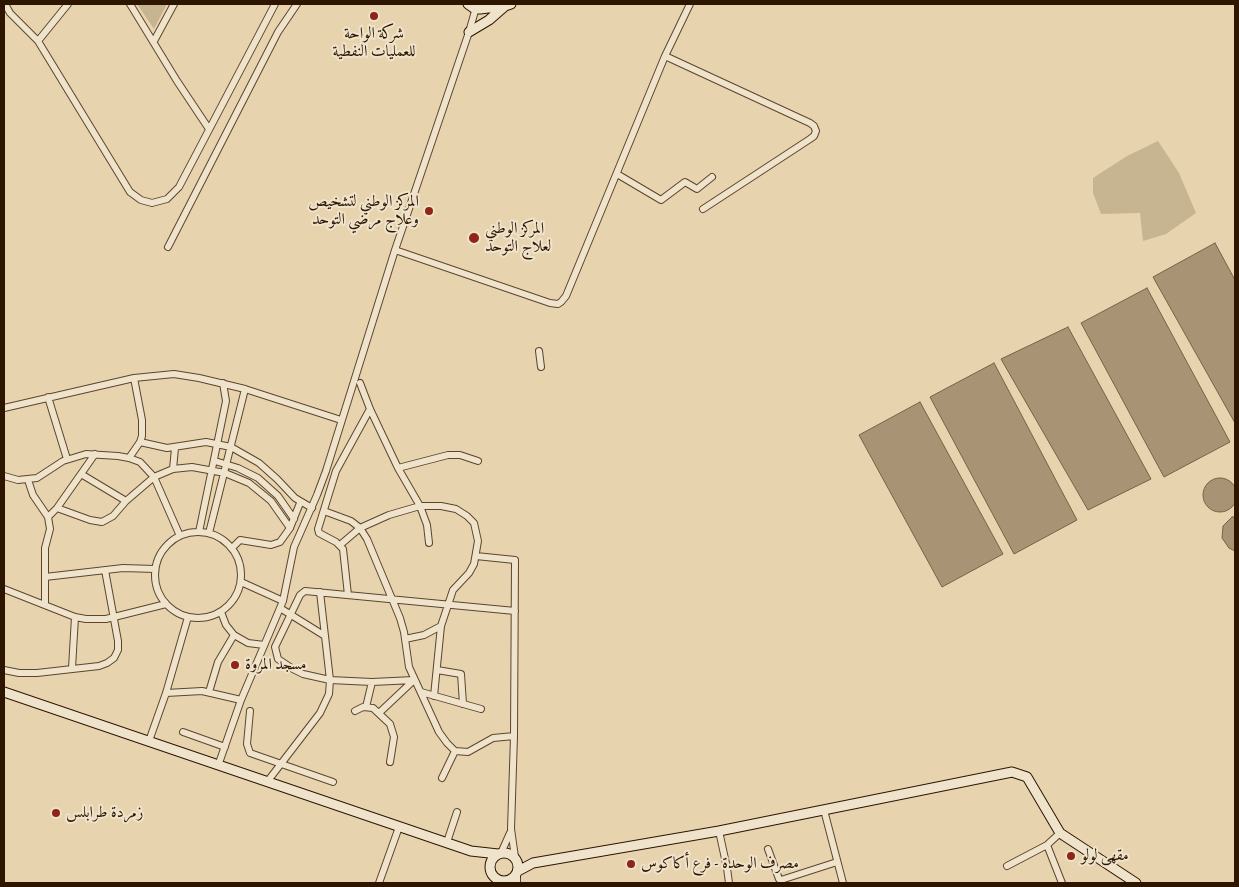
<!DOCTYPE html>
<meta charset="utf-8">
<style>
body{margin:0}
#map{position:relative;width:1239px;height:887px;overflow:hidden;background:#e7d4af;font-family:"EB Garamond",serif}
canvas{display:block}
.frame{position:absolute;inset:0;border:5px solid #2d1500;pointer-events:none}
</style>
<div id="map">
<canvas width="1239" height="887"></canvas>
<div class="frame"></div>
</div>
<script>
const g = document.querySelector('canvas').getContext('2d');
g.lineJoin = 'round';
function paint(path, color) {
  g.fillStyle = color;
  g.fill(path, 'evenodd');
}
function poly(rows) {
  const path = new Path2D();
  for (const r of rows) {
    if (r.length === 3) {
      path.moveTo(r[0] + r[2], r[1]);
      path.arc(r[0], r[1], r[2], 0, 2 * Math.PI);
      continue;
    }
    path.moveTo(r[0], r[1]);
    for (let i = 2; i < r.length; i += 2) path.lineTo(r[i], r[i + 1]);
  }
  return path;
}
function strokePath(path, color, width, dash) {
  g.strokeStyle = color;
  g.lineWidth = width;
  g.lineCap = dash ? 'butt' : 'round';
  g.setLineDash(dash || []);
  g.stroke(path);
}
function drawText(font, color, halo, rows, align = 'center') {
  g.font = font + ' "EB Garamond",Amiri,serif';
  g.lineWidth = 4;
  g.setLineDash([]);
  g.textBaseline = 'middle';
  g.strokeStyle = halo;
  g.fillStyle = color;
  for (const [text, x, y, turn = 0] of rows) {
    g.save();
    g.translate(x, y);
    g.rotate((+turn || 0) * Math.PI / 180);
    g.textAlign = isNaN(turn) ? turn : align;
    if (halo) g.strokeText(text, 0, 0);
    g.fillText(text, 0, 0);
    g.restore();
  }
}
const green = poly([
 [137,4,167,4,154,29],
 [1158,141,1179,173,1196,213,1166,234,1143,241,1140,213,1101,214,1093,193,1093,178,1127,156]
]);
const water = poly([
 [1215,243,1235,280,1235,423,1153,277,1215,243],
 [1147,288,1230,442,1164,477,1081,323,1147,288],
 [1068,327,1151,479,1088,510,1001,359,1068,327],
 [994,363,1077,520,1014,554,930,397,994,363],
 [920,402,1003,554,942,587,859,435,920,402],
 [1220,495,17],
 [1232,517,1235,517,1235,551,1229,548,1222,538,1223,526,1232,517]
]);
const street = poly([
 [5,4,10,13,38,41,130,192,141,200,152,203,167,199,179,187,275,4],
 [130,4,177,81,209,129],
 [38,41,68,4],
 [154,41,174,4],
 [665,56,810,123,814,126,816,131,814,136,810,139,703,209],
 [617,174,661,200,685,182,697,189,712,177],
 [168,247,278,32,297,4],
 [395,250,550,303,558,304,561,302,566,296,665,56,690,4],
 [539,351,541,367],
 [360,383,370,409,398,468,420,506,427,525,429,543],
 [48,397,67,459],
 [4,408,134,378,174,374,199,378,245,389,341,420],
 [140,442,167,448,206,442,231,447,259,463,277,479,295,498,312,508],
 [129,458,140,442,142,436,142,420,134,378],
 [215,461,238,468,258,478,278,496,294,519],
 [398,468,448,455,460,455,478,461],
 [173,469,175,448],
 [81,474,126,501],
 [4,476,18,480,37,478,63,461,86,454,118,456,129,458,140,462,154,477,180,536],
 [28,480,33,495,48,517,50,529,45,548,45,605],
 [57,508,90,520,102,522,113,516,126,501,154,477,173,469,192,467,225,473,249,483,271,501,290,528],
 [324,511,351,521,360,528,367,539,400,618,404,632,409,667,439,732,447,743,455,751,468,752,493,738,514,736],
 [48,517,57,508,95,454],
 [198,575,43],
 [199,532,226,401,223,383],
 [209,533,245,389],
 [340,545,360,528,389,515,420,506,441,506,456,509,467,516,474,523,478,541,474,564,469,573,453,590,441,626,434,696],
 [232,548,240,540,271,545,280,542,290,528,300,503],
 [476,556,515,560,514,736,511,829,515,857],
 [45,577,123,568,155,569],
 [241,582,283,601],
 [4,589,75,617,86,619,106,619,166,604],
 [348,595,343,549,336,542,319,533,318,529,336,471,370,409],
 [280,608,325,636],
 [221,612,226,625,234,635,248,643,264,645],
 [405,639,424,635,441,626],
 [72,668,75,617],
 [4,670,19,673,37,673,99,666,107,663,114,658,118,650,118,641,105,570],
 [437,670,461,674,463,704],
 [414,680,372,682,330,680,303,674,293,669,278,659,275,647,300,595,305,591,515,611],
 [209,692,218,662,234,635],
 [421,692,481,709],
 [166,693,202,691,241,700],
 [366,707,372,682],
 [250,711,247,744,250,753,333,782],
 [355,711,363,707,373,708,390,724,394,737,390,762],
 [379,713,414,680],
 [183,732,225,747],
 [149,741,166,693,188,617],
 [218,766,241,700,283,601,294,547,317,495,326,471,395,250,469,32,477,4],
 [442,778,455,751],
 [267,782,320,713,329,694,330,680,320,592],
 [824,810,843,883],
 [719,831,727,868,729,883],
 [1060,833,1047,845,1062,883],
 [447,842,457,812],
 [768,849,779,879,781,880,837,862],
 [501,853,510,833],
 [1007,866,1047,845],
 [496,879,500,883],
 [379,883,399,827],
 [517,883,517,873]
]);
const secondary = poly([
 [468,4,475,9,480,9,505,6,511,4],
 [469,32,489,20,505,6],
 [4,692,471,851,498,854],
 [504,867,14],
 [518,871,533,863,719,831,1012,772,1027,777,1060,833,1136,883]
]);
const markers = [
 [374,16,5,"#8f2418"],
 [429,211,5,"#8f2418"],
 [474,238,6,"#8f2418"],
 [235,665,5,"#8f2418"],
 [56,813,5,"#8f2418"],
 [1071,856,5,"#8f2418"],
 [631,864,5,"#8f2418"]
];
const poiNames = [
 ["شركة الواحة",374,34,"center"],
 ["للعمليات النفطية",374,52,"center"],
 ["المركز الوطني لتشخيص",419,202,"right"],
 ["وعلاج مرضي التوحد",419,220,"right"],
 ["المركز الوطني",485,229],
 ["لعلاج التوحد",485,247],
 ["مسجد المروة",245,665],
 ["زمردة طرابلس",66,813],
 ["مقهى لولو",1081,856],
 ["مصرف الوحدة - فرع أكاكوس",641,864]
];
paint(green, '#c7b491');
paint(water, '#a89374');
strokePath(water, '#776146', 1);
strokePath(street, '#5c452c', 8);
strokePath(secondary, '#2d1500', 11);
strokePath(street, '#efe3cb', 6);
strokePath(secondary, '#efe3cb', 9);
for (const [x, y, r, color] of markers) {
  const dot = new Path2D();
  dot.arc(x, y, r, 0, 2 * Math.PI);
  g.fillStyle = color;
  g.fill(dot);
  strokePath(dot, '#efe3cb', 2);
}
drawText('16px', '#2d1500', '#efe3cb', poiNames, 'left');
</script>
